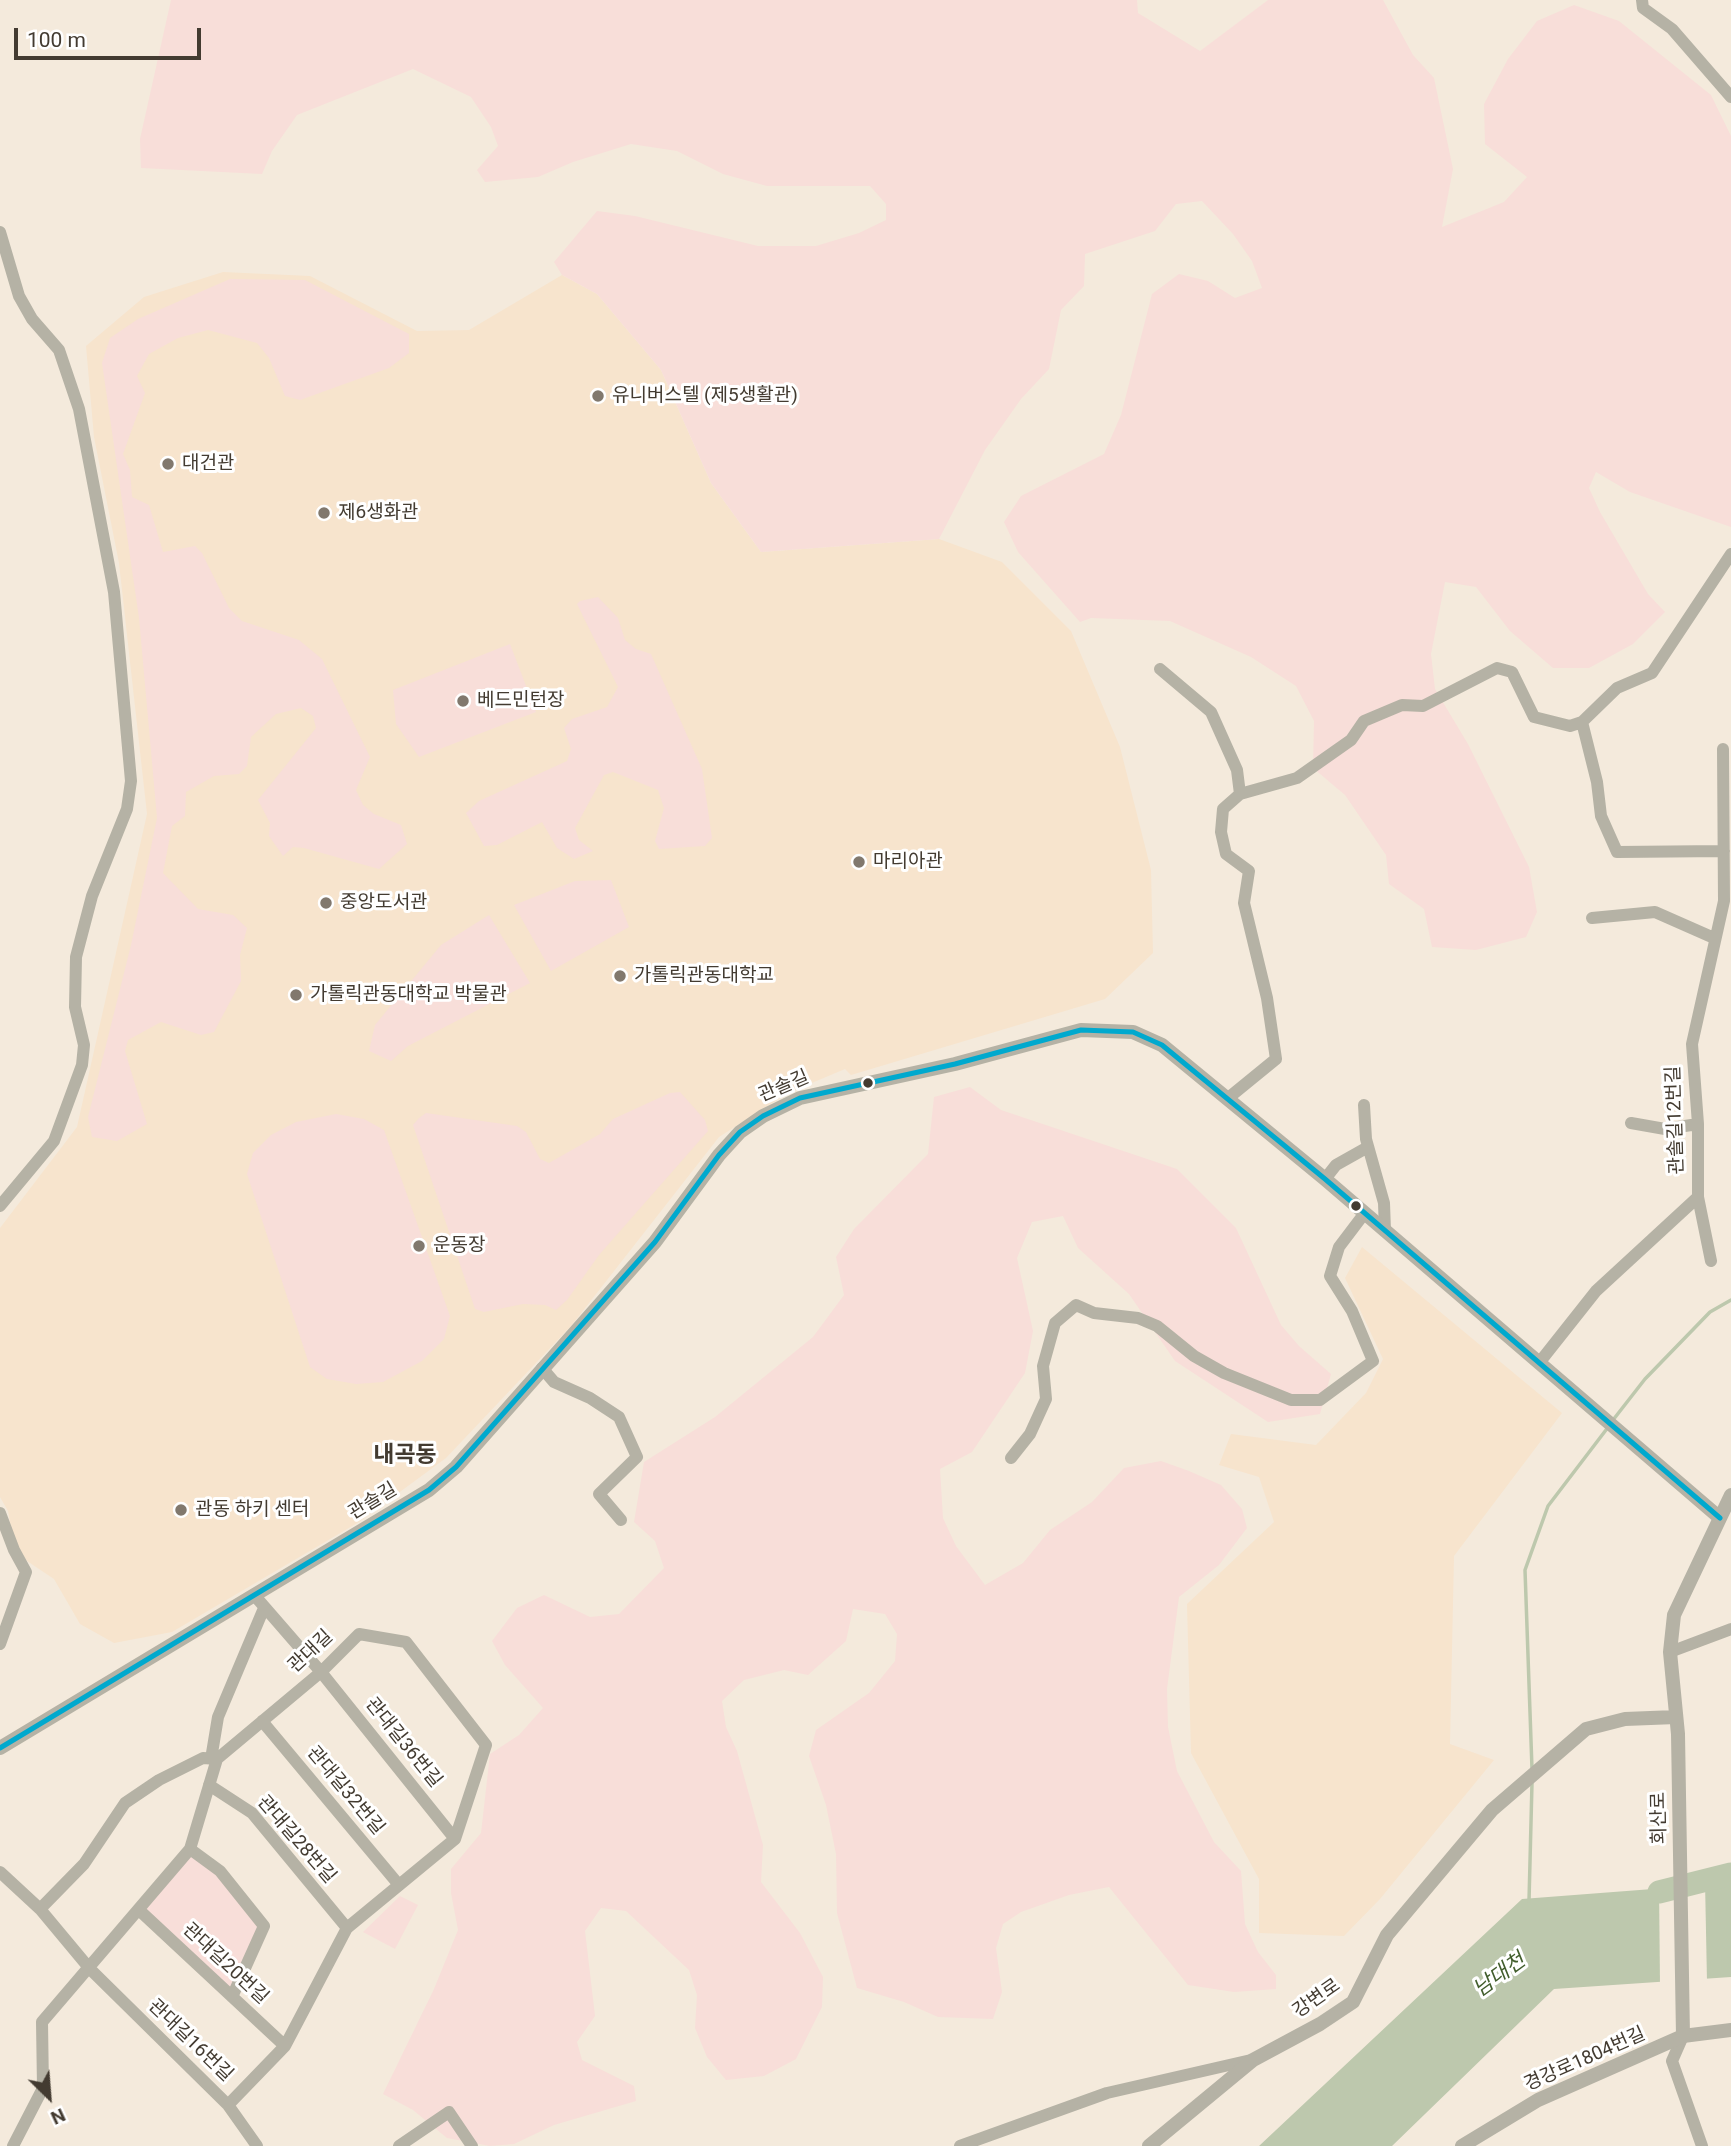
<!DOCTYPE html>
<meta charset="utf-8">
<style>
body{margin:0}
#map{position:relative;width:1731px;height:2146px;overflow:hidden;background:#f4eadc;font-family:Roboto,sans-serif}
canvas{display:block}
.north{position:absolute;left:14px;top:2062px;width:70px;height:70px;-webkit-text-stroke:5px #fff;paint-order:stroke;rotate:155deg;font-size:19px;font-weight:700;line-height:28px;text-align:center;color:#433b31}
.north::after{content:'';display:block;margin:auto;width:24px;height:32px;background:#433b31;clip-path:polygon(50% 0,100% 100%,50% 72%,0 100%)}
.scale{position:absolute;left:14px;top:28px;width:187px;height:32px;box-sizing:border-box;border:4px solid #433b31;border-top:0;padding-left:9px;font-size:21px;line-height:24px;white-space:nowrap;color:#433b31;-webkit-text-stroke:5px #fff;paint-order:stroke}
</style>
<div id="map">
<canvas width="1731" height="2146"></canvas>
<div class="north">N</div>
<div class="scale">100 m</div>
</div>
<script>
const g = document.querySelector('canvas').getContext('2d');
g.lineJoin = 'round';
function paint(path, color) {
  g.fillStyle = color;
  g.fill(path, 'evenodd');
}
function poly(rows) {
  const path = new Path2D();
  for (const r of rows) {
    path.moveTo(r[0], r[1]);
    for (let i = 2; i < r.length; i += 2) path.lineTo(r[i], r[i + 1]);
  }
  return path;
}
function strokePath(path, color, width, dash) {
  g.strokeStyle = color;
  g.lineWidth = width;
  g.lineCap = dash ? 'butt' : 'round';
  g.setLineDash(dash || []);
  g.stroke(path);
}
function drawText(font, color, halo, rows, align = 'center') {
  g.font = font + ' Roboto,"Noto Sans KR",sans-serif';
  g.lineWidth = 6;
  g.setLineDash([]);
  g.textBaseline = 'middle';
  g.strokeStyle = halo;
  g.fillStyle = color;
  for (const [text, x, y, turn = 0] of rows) {
    g.save();
    g.translate(x, y);
    g.rotate((+turn || 0) * Math.PI / 180);
    g.textAlign = isNaN(turn) ? turn : align;
    if (halo) g.strokeText(text, 0, 0);
    g.fillText(text, 0, 0);
    g.restore();
  }
}
const built = poly([
 [223,272,310,276,417,331,469,330,562,275,597,294,661,370,711,483,761,552,939,539,1002,562,1071,631,1120,747,1151,870,1153,953,1105,999,851,1075,845,1069,788,1093,719,1137,571,1326,446,1458,359,1522,172,1632,114,1643,80,1624,54,1579,27,1561,14,1545,8,1511,0,1497,0,1228,77,1127,147,814,119,563,94,437,86,346,144,297],
 [1362,1247,1562,1413,1454,1556,1450,1744,1494,1760,1380,1899,1344,1936,1259,1933,1259,1879,1191,1753,1187,1604,1274,1522,1259,1477,1219,1465,1231,1434,1316,1445,1366,1393,1383,1359,1345,1278]
]);
const green = poly([
 [171,0,1137,0,1138,13,1200,51,1268,0,1383,0,1413,55,1434,78,1453,169,1442,227,1504,202,1527,177,1485,144,1484,104,1508,59,1537,21,1574,5,1619,21,1711,95,1731,136,1731,527,1630,492,1596,472,1589,488,1600,512,1648,594,1665,612,1633,644,1589,668,1553,668,1510,631,1476,587,1445,582,1431,654,1435,689,1468,744,1529,867,1537,912,1526,937,1476,950,1432,947,1424,909,1389,884,1386,855,1345,795,1313,768,1314,721,1296,686,1251,657,1170,621,1091,618,1080,622,1018,552,1004,522,1021,496,1104,454,1121,415,1152,294,1179,274,1208,281,1235,298,1262,288,1252,261,1233,234,1202,201,1176,204,1155,231,1085,254,1084,286,1061,310,1049,369,1021,399,985,450,939,539,761,552,711,483,661,370,597,294,562,275,554,262,597,211,635,216,758,246,816,246,859,233,886,220,886,204,870,186,767,186,723,174,677,151,631,144,573,162,538,177,485,182,477,170,498,146,491,127,471,97,413,69,297,115,272,151,262,174,141,168,140,139],
 [230,279,305,280,409,334,409,353,389,368,300,400,285,396,269,358,257,343,208,330,178,338,149,354,137,376,145,393,123,454,130,470,132,497,149,505,163,552,195,546,202,553,229,608,242,621,299,640,322,659,370,757,356,790,363,805,374,814,401,825,407,844,379,869,304,848,293,847,283,856,269,836,270,823,258,800,316,728,313,716,301,708,276,714,251,737,247,766,239,774,214,776,186,792,185,816,172,826,163,873,198,909,233,915,247,928,240,955,241,981,214,1032,201,1035,161,1022,128,1040,125,1051,147,1124,117,1141,92,1137,88,1117,131,945,157,818,139,618,102,363,110,338,138,319],
 [598,597,618,618,625,640,636,649,651,654,702,769,712,838,705,846,659,849,655,841,664,808,658,790,613,772,604,775,575,828,579,840,593,851,574,859,557,848,542,822,497,845,484,846,466,813,479,801,567,761,571,749,564,728,572,719,607,707,618,687,577,604,580,601],
 [510,644,536,712,419,757,396,724,393,690],
 [611,880,629,927,551,971,514,905,575,881],
 [489,915,530,983,408,1046,391,1061,369,1051,375,1025,441,945],
 [970,1087,1001,1110,1177,1169,1236,1228,1281,1325,1299,1346,1331,1374,1320,1414,1268,1422,1175,1361,1129,1294,1078,1248,1063,1216,1032,1222,1017,1258,1033,1331,1025,1373,972,1452,940,1469,943,1518,956,1546,985,1585,1023,1563,1050,1530,1092,1502,1124,1468,1161,1461,1189,1471,1221,1485,1242,1509,1247,1528,1219,1565,1179,1597,1167,1689,1168,1727,1177,1771,1214,1842,1241,1871,1245,1924,1258,1952,1276,1975,1276,1989,1234,1992,1188,1985,1109,1887,1069,1895,1021,1912,1003,1924,996,1948,1002,1992,993,2019,938,2017,904,2002,857,1988,837,1913,836,1854,826,1805,809,1756,816,1730,869,1693,895,1661,897,1634,885,1614,853,1609,846,1641,808,1675,784,1670,744,1680,722,1701,726,1727,737,1751,763,1845,761,1882,800,1933,823,1977,822,2007,796,2059,764,2076,726,2080,707,2057,695,2028,697,1995,689,1970,626,1911,601,1908,585,1931,595,2016,577,2042,582,2060,634,2086,636,2101,554,2125,514,2144,490,2146,447,2138,413,2110,383,2094,434,1989,458,1930,451,1893,451,1869,481,1833,490,1754,519,1735,543,1708,505,1665,492,1641,517,1608,544,1595,590,1617,619,1614,664,1568,655,1541,634,1522,644,1462,715,1417,813,1337,844,1295,836,1257,854,1229,928,1154,934,1097],
 [680,1092,705,1120,708,1131,599,1255,567,1300,556,1310,545,1305,523,1304,484,1312,475,1309,413,1125,419,1118,426,1113,517,1126,526,1132,540,1159,549,1163,600,1134,613,1119,670,1093],
 [336,1114,364,1119,384,1130,450,1316,444,1339,422,1361,383,1382,356,1384,327,1379,310,1367,247,1174,253,1153,271,1135,296,1122],
 [190,1849,220,1871,264,1926,232,1997,139,1910],
 [400,1896,418,1905,395,1949,363,1932]
]);
const water = poly([
 [1731,1883,1731,1977,1554,1989,1392,2146,1259,2146,1522,1899]
]);
const pier = poly([
 [1705,1881,1707,1982,1660,1985,1659,1885]
]);
const stream = poly([
 [1613,1420,1645,1379,1710,1312,1731,1300],
 [1532,1769,1525,1570,1548,1506,1609,1426],
 [1529,1901,1532,1783]
]);
const river = poly([
 [1659,1892,1731,1874]
]);
const minor = poly([
 [1642,0,1643,8,1672,29,1731,97],
 [0,232,19,296,32,319,59,350,79,409,114,592,131,781,127,809,92,896,76,957,75,1007,84,1045,82,1065,54,1141,0,1206],
 [1160,669,1211,712,1237,770,1240,794,1223,809,1221,832,1226,854,1249,871,1244,903,1267,998,1276,1059,1227,1099],
 [1582,722,1617,688,1652,673,1731,554],
 [1240,794,1297,778,1351,740,1364,721,1402,705,1423,706,1497,668,1512,672,1534,717,1570,726,1582,722,1597,782,1601,816,1617,852,1724,851],
 [1592,918,1655,912,1714,938],
 [1364,1105,1366,1139,1384,1203,1385,1231],
 [1631,1123,1665,1129,1698,1124],
 [1325,1179,1336,1165,1368,1147],
 [1698,1197,1711,1261],
 [1539,1363,1596,1291,1698,1197,1698,1124,1692,1044,1724,901,1723,749],
 [542,1368,554,1382,590,1398,619,1417,637,1457,599,1494,621,1520],
 [1011,1458,1030,1434,1046,1399,1043,1366,1055,1323,1076,1305,1094,1313,1138,1318,1157,1326,1194,1356,1224,1373,1291,1400,1320,1400,1373,1361,1352,1311,1330,1276,1339,1247,1364,1214],
 [0,1513,14,1550,26,1572,0,1644],
 [255,1596,321,1672,455,1839],
 [1670,1652,1731,1629],
 [262,1721,399,1885],
 [211,1759,218,1717,264,1608],
 [209,1785,252,1813,347,1928],
 [190,1849,220,1871,264,1926,232,1997],
 [0,1872,40,1909,90,1969,228,2105,257,2146],
 [40,1909,84,1864,125,1803,159,1780,203,1758,217,1759],
 [139,1910,285,2046],
 [1683,2036,1672,2061,1702,2146],
 [13,2146,43,2088,42,2022,190,1849,217,1759,321,1672,359,1634,406,1642,486,1745,455,1839,347,1928,285,2046,228,2105],
 [399,2146,449,2112,472,2146],
 [960,2146,1107,2093,1251,2060]
]);
const tertiary = poly([
 [0,1748,429,1490,456,1467,655,1242,719,1155,740,1132,763,1116,800,1098,955,1064,1081,1030,1133,1032,1162,1045,1325,1179,1720,1518],
 [1683,2036,1678,1734,1670,1652,1674,1615,1731,1495],
 [1149,2146,1253,2060,1320,2024,1353,2002,1387,1935,1492,1810,1586,1729,1625,1719,1676,1717],
 [1462,2146,1538,2100,1683,2036,1731,2030]
]);
const bus1 = poly([
 [0,1748,429,1490,456,1467,655,1242,719,1155,740,1132,763,1116,800,1098,955,1064,1081,1030,1133,1032,1162,1045,1325,1179,1720,1518]
]);
const markers = [
 [598,396,7,"#81786d"],
 [168,464,7,"#81786d"],
 [324,513,7,"#81786d"],
 [463,701,7,"#81786d"],
 [859,862,7,"#81786d"],
 [326,903,7,"#81786d"],
 [620,976,7,"#81786d"],
 [296,995,7,"#81786d"],
 [868,1083,6,"#433b31"],
 [1356,1206,6,"#433b31"],
 [419,1246,7,"#81786d"],
 [181,1510,7,"#81786d"]
];
const poiNames = [
 ["유니버스텔 (제5생활관)",612,396],
 ["대건관",182,464],
 ["제6생화관",338,513],
 ["베드민턴장",477,701],
 ["마리아관",873,862],
 ["중앙도서관",340,903],
 ["가톨릭관동대학교",634,976],
 ["가톨릭관동대학교 박물관",310,995],
 ["운동장",433,1246],
 ["관동 하키 센터",195,1510]
];
const streetNames = [
 ["관솔길",784,1087,-23],
 ["관솔길12번길",1676,1120,-92],
 ["관솔길",373,1502,-31],
 ["관대길",311,1652,-43],
 ["관대길36번길",403,1743,51],
 ["관대길32번길",345,1791,50],
 ["회산로",1660,1818,-91],
 ["관대길28번길",296,1840,49],
 ["관대길20번길",225,1964,43],
 ["강변로",1317,1999,-35],
 ["관대길16번길",190,2041,44],
 ["경강로1804번길",1585,2060,-24]
];
const waterNames = [
 ["남대천",1500,1976,-36]
];
const quarterNames = [
 ["내곡동",405,1456]
];
paint(built, '#f7e4cd');
paint(green, '#f8ded9');
paint(water, '#bdc8ad');
paint(pier, '#f4eadc');
strokePath(stream, '#bdc8ad', 3.5);
strokePath(river, '#bdc8ad', 23);
strokePath(minor, '#b5b2a5', 12);
strokePath(tertiary, '#b5b2a5', 14);
strokePath(bus1, '#00a9ce', 5);
for (const [x, y, r, color] of markers) {
  const dot = new Path2D();
  dot.arc(x, y, r, 0, 2 * Math.PI);
  g.fillStyle = color;
  g.fill(dot);
  strokePath(dot, '#fff', 2.5);
}
drawText('19px', '#433b31', '#fff', poiNames, 'left');
drawText('19px', '#433b31', '#fff', streetNames);
drawText('italic 21px', '#425e2d', '#fff', waterNames);
drawText('bold 23px', '#433b31', '#fff', quarterNames);
</script>
